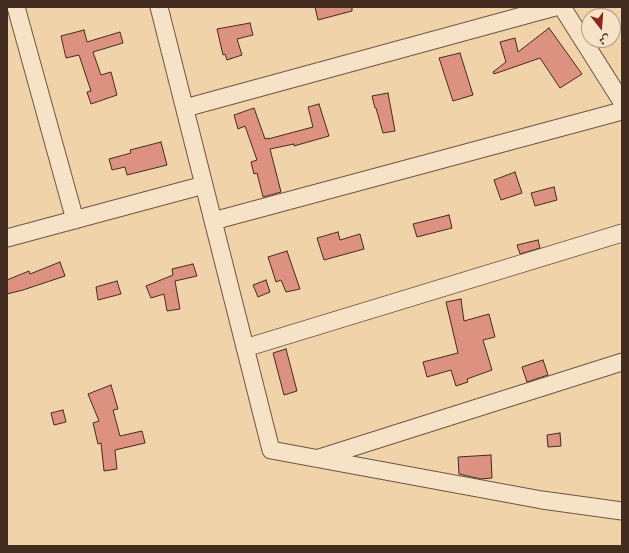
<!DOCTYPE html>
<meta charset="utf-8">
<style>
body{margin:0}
#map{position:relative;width:629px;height:553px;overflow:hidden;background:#f1d3a9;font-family:"Old Standard TT",Amiri,serif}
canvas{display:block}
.frame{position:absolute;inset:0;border:8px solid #422c20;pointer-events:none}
.north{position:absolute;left:581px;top:8px;width:40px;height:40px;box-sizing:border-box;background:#f6e2c7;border:1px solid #ae9984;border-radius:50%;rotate:163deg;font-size:11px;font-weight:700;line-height:16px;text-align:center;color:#422c20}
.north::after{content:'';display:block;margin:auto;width:14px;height:18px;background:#8f2418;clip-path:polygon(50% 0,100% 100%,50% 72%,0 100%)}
</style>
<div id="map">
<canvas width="629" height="553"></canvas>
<div class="frame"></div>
<div class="north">ش</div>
</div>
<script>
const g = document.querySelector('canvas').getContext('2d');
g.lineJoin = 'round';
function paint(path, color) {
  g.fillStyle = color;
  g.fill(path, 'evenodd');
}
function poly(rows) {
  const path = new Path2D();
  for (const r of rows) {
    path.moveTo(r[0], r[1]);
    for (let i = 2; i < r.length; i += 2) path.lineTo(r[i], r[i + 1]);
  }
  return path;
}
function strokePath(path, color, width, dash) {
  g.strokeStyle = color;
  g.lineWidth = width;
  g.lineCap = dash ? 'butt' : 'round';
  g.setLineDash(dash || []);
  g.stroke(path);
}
const building = poly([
 [315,7,352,7,352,11,318,20,315,7],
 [250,23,253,35,237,39,242,55,227,60,225,54,223,55,217,29,250,23],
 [549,28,582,74,560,88,540,58,494,74,493,72,506,62,500,42,515,38,518,52,549,28],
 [84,30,87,42,120,32,123,43,93,52,101,75,111,72,117,95,91,104,87,92,91,91,79,55,66,58,61,36,84,30],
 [460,53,473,95,453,101,439,58,460,53],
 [388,93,395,131,383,133,376,108,375,108,372,96,388,93],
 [319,104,329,136,294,146,294,144,270,149,281,192,263,197,257,173,254,174,251,162,257,160,245,126,238,129,234,115,254,108,265,139,268,138,268,139,313,127,308,107,319,104],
 [161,142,167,165,127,175,125,167,112,170,109,159,131,153,130,150,161,142],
 [515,172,522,193,501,200,494,180,515,172],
 [554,187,557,200,535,206,531,193,554,187],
 [449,215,452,228,417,237,413,224,449,215],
 [338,232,340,240,360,234,364,249,324,260,317,238,338,232],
 [538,240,540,248,520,254,517,245,538,240],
 [287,251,300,289,286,292,281,280,276,282,268,257,287,251],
 [60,262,65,276,23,290,7,294,7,280,29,271,30,274,60,262],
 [193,264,197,276,175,281,180,309,167,311,164,294,151,298,146,286,173,275,172,269,193,264],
 [266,280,270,292,258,297,253,285,266,280],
 [117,281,121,294,98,300,96,287,117,281],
 [461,299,464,321,489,314,495,337,483,340,492,370,467,379,468,382,456,386,451,370,427,377,423,362,458,353,446,302,461,299],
 [286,349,297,391,284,395,273,353,286,349],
 [543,360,548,375,527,382,522,367,543,360],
 [111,385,118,409,113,410,120,436,142,431,145,443,115,450,117,469,104,471,101,443,98,444,93,423,99,421,88,394,111,385],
 [63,410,66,422,54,425,51,413,63,410],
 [560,433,561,446,548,447,547,435,560,433],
 [491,455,492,478,481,479,459,474,458,457,491,455]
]);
const street = poly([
 [16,7,75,220],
 [159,7,271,450,542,500,622,511],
 [562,7,622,102],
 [185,108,555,7],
 [213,221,622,111],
 [7,238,204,185],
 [245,348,622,233],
 [319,458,622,362]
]);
paint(building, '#dd9281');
strokePath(building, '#422c20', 1);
strokePath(street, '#6e5642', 19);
strokePath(street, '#f6e2c7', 17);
</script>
